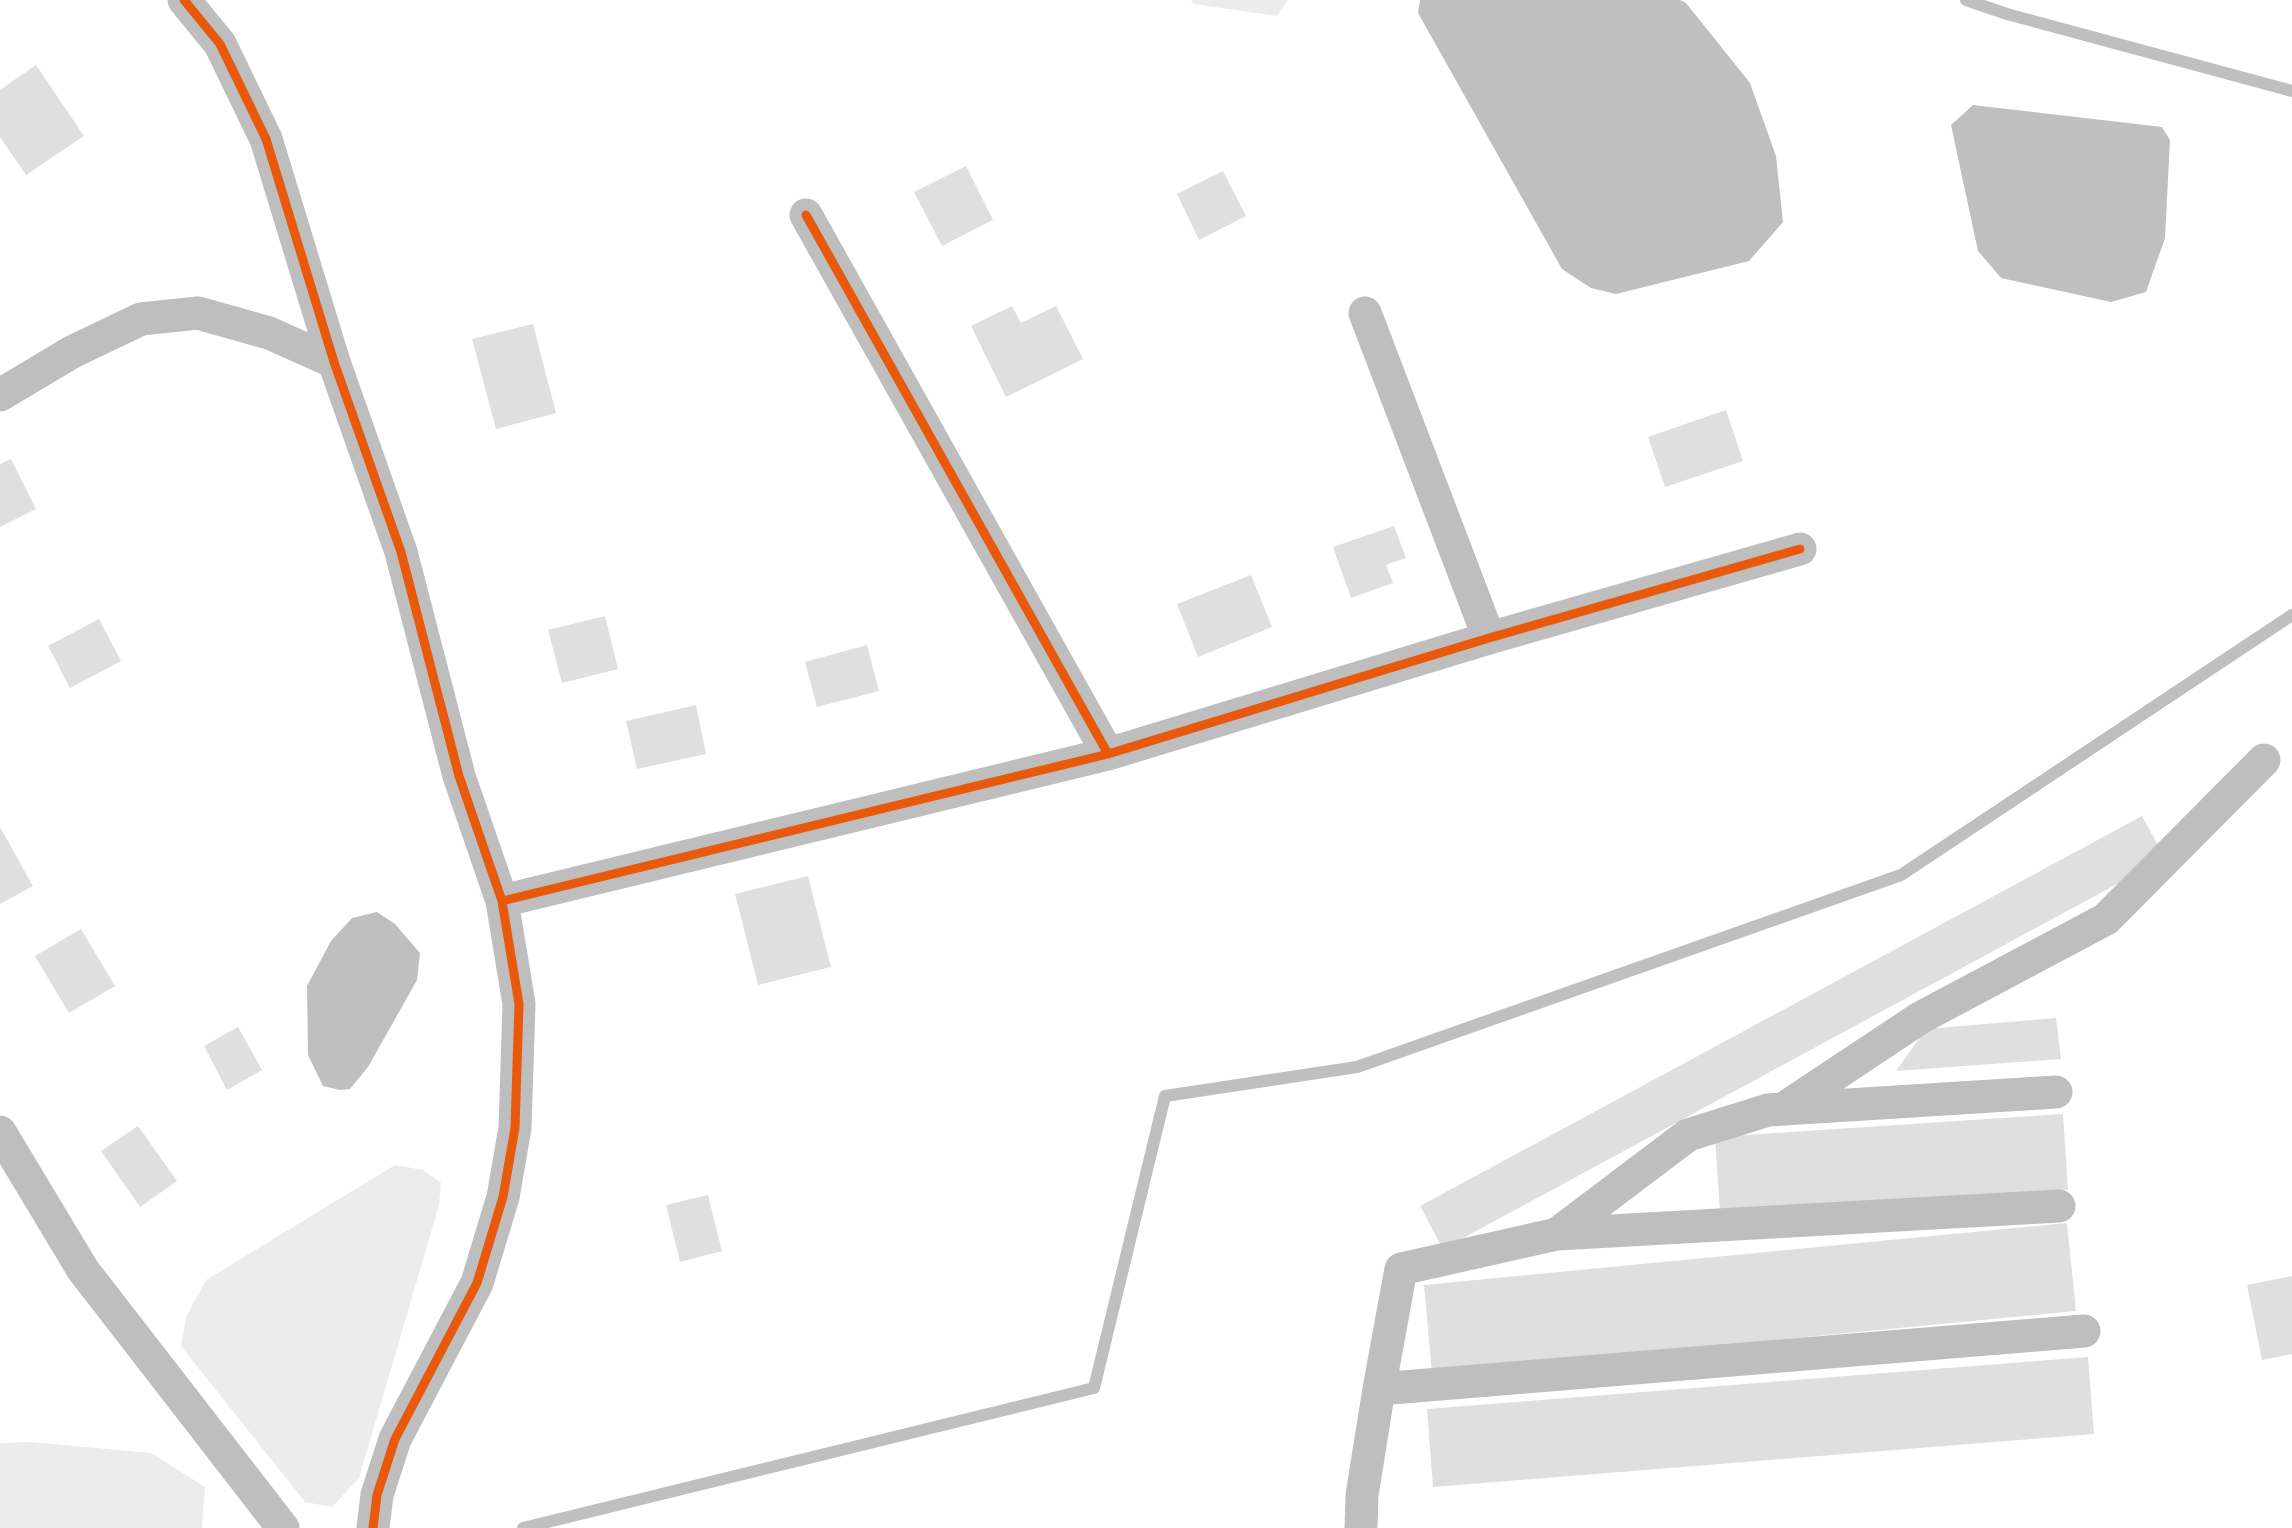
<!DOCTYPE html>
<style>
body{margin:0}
canvas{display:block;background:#fff}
</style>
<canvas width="2292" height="1528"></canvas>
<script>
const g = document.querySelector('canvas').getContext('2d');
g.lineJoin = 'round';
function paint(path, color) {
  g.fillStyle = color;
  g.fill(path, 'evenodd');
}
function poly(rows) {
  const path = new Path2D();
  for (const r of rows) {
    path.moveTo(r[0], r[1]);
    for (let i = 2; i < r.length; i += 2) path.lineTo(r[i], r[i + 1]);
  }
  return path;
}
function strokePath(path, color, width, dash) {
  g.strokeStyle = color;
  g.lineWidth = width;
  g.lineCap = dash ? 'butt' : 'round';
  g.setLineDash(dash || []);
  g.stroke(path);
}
const green = poly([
 [1191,0,1288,0,1277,16,1194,4],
 [395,1165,423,1170,441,1183,439,1205,359,1478,332,1507,305,1502,181,1346,186,1317,206,1280],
 [31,1442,151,1453,205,1487,202,1528,0,1528,0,1443]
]);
const water = poly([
 [1420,0,1680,0,1686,3,1750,83,1776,156,1783,222,1749,261,1616,294,1591,288,1562,269,1418,13],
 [1973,105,2162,127,2170,140,2165,238,2146,292,2111,302,2001,278,1978,251,1951,125],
 [377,912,395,924,420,953,417,980,368,1067,350,1089,340,1090,323,1086,308,1055,307,986,331,941,352,918]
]);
const stream = poly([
 [1966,0,2007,14,2292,91],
 [523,1528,1094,1388,1165,1096,1357,1067,1901,875,2292,615]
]);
const building = poly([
 [36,65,84,136,26,175,0,137,0,90],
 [966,166,993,220,942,246,914,192],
 [1223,171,1246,216,1199,240,1177,194],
 [1012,306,1021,323,1056,306,1083,359,1006,397,971,326],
 [533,324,556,413,496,429,472,339],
 [1726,410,1743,461,1665,487,1648,437],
 [11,459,36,509,0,527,0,464],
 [1394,526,1406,558,1386,565,1393,583,1351,598,1333,547],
 [1251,575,1272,627,1198,657,1177,604],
 [605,616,618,669,562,683,548,630],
 [99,619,121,661,70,688,48,646],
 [867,645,879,691,817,707,805,662],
 [696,705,706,754,637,769,626,721],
 [2142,816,2165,858,1443,1249,1420,1206],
 [0,827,33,886,0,904],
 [808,876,831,967,758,985,735,894],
 [81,929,115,986,69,1013,35,956],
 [2056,1018,2061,1059,1896,1071,1926,1029],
 [238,1027,262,1070,227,1090,204,1046],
 [2063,1114,2068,1190,1720,1212,1715,1137],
 [138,1126,177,1181,140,1207,101,1151],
 [708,1195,722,1251,680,1262,666,1205],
 [2067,1223,2076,1311,1432,1373,1424,1285],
 [2292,1276,2292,1354,2262,1360,2247,1285],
 [2088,1357,2094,1434,1433,1487,1427,1409]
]);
const minor = poly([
 [184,0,220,44,266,139,334,362,401,552,459,776,502,901,519,1004,515,1128,503,1197,477,1283,395,1439,377,1495,373,1528],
 [806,215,1108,754],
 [1365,313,1489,638],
 [0,395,72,352,141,319,198,313,269,333,334,362],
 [502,901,1108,754,1489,638,1800,549],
 [1783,1109,1920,1018,2106,919,2264,760],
 [0,1132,83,1270,283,1528],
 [1557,1234,1688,1135,1768,1110,2056,1092],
 [1379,1389,1401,1269,1557,1234,2059,1206],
 [1361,1528,1362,1495,1379,1389,2084,1331]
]);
const cycleway = poly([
 [184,0,220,44,266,139,334,362,401,552,459,776,502,901,519,1004,515,1128,503,1197,477,1283,395,1439,377,1495,373,1528],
 [806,215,1108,754],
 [502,901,1108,754,1489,638,1800,549]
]);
paint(green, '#ececec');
paint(water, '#bfbfbf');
strokePath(stream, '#bfbfbf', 12);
paint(building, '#dfdfdf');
strokePath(minor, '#bebebe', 33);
strokePath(cycleway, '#e8590c', 9);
</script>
